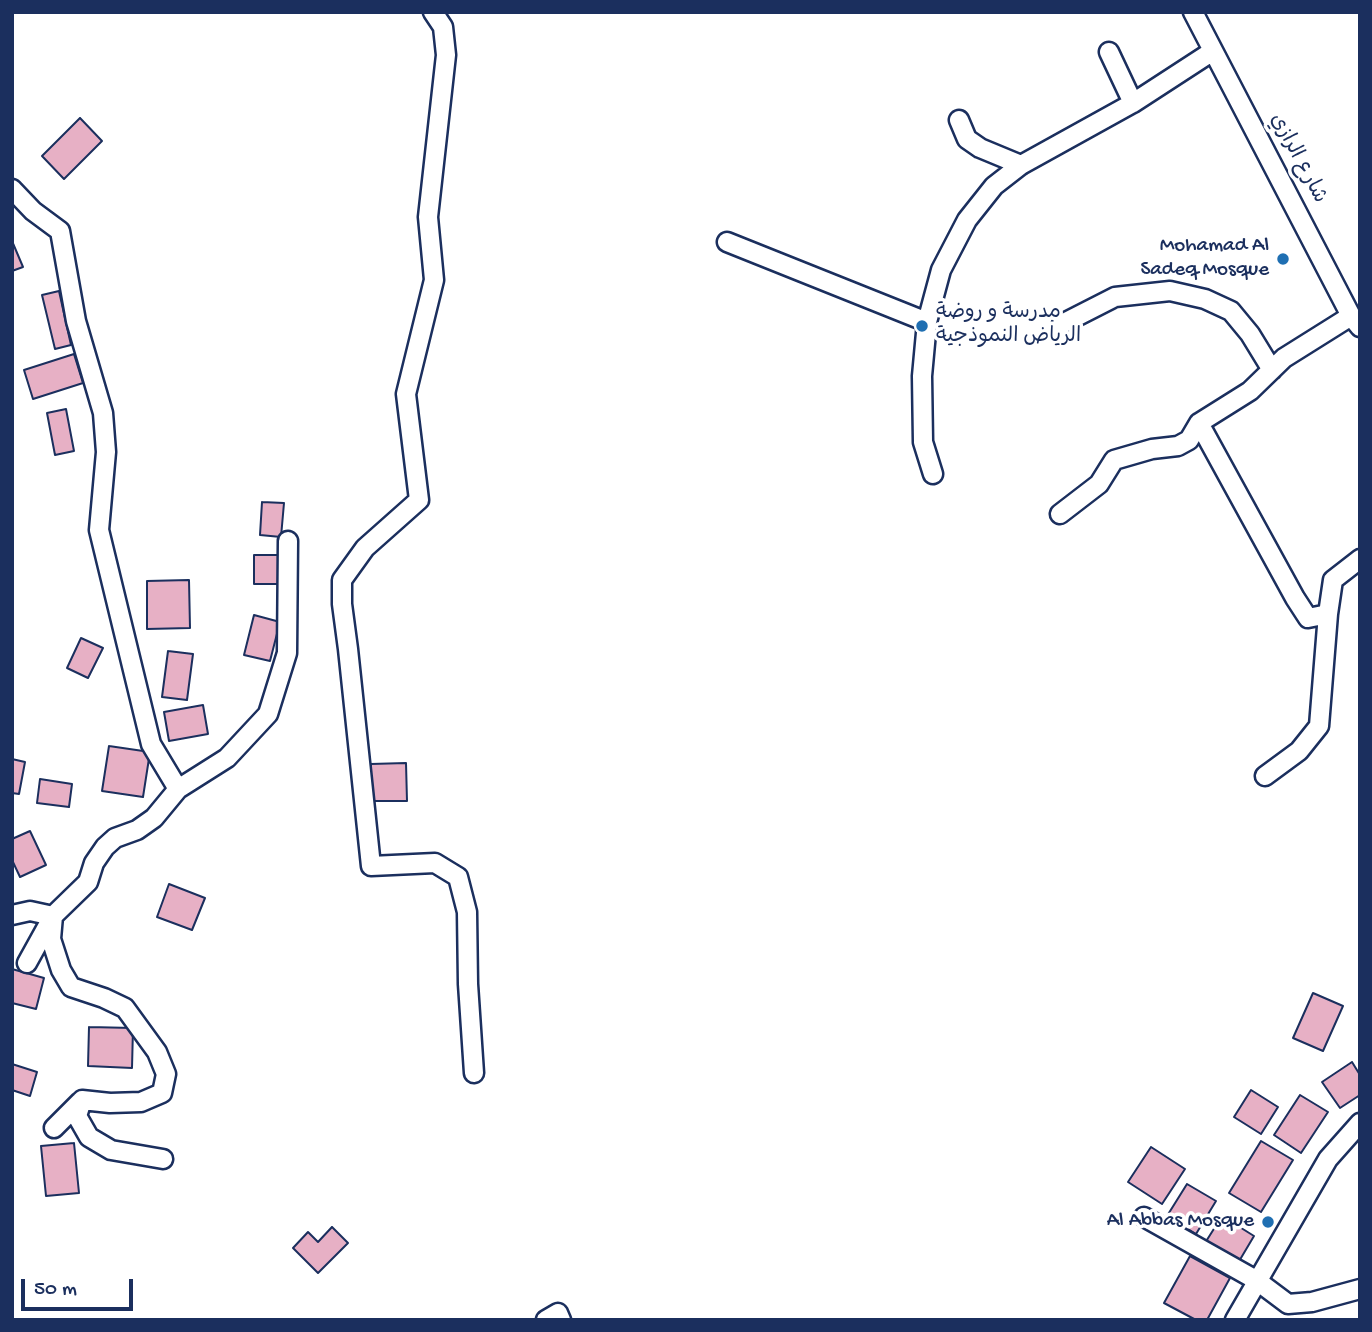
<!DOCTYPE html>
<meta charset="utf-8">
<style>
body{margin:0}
#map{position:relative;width:1372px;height:1332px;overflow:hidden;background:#fff;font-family:"Gochi Hand",sans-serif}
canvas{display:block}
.frame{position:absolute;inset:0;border:14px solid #1b2f5e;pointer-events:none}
.scale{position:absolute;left:21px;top:1279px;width:112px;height:32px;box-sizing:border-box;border:4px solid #1b2f5e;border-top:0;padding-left:9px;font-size:21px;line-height:24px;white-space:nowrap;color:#1b2f5e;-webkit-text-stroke:5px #fff;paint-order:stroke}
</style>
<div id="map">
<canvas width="1372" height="1332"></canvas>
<div class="frame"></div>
<div class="scale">50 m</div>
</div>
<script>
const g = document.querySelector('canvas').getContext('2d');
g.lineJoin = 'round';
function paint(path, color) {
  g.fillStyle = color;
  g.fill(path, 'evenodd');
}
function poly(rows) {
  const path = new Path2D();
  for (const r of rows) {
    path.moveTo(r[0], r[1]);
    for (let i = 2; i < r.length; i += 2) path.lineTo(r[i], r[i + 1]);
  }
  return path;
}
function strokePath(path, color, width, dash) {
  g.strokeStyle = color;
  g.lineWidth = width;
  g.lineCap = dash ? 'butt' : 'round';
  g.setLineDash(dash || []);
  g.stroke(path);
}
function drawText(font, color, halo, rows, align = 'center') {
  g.font = font + ' "Gochi Hand","Playpen Sans Arabic",sans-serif';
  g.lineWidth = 7;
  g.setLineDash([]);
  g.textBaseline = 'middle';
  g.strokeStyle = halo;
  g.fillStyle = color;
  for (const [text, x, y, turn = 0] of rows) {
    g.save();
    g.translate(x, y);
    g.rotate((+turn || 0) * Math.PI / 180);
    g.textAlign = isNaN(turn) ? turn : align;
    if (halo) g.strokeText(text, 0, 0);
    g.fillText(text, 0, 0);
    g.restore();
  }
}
const building = poly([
 [80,118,102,141,64,179,42,156,80,118],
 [12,241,23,267,12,271,12,241],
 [59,291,71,345,55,349,42,295,59,291],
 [74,354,83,383,33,399,24,370,74,354],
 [66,409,74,451,55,455,47,413,66,409],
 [262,502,284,503,281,537,260,535,262,502],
 [254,555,281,555,281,584,254,584,254,555],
 [189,580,190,628,147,629,147,581,189,580],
 [254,615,280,622,270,661,244,655,254,615],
 [81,638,103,648,88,678,67,668,81,638],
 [168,651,193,654,187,700,162,697,168,651],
 [203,705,208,734,169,741,164,712,203,705],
 [109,746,150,752,143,797,102,791,109,746],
 [12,759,25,762,19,794,12,793,12,759],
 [406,763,407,801,371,801,371,764,406,763],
 [40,779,72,784,69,807,37,803,40,779],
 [30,831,46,865,20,877,12,860,12,839,30,831],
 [169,884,205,898,192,930,157,917,169,884],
 [12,969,44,978,36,1009,12,1003,12,969],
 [1313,993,1343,1006,1323,1051,1293,1038,1313,993],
 [89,1027,133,1028,132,1068,88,1066,89,1027],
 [1352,1062,1360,1075,1360,1095,1340,1108,1322,1082,1352,1062],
 [12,1064,37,1072,30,1096,12,1090,12,1064],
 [1251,1090,1278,1107,1261,1134,1234,1117,1251,1090],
 [1300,1095,1328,1112,1301,1153,1274,1135,1300,1095],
 [1261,1141,1293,1160,1261,1212,1229,1193,1261,1141],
 [74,1143,79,1193,46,1196,41,1146,74,1143],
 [1151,1147,1185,1169,1162,1204,1128,1182,1151,1147],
 [1187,1184,1216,1201,1196,1234,1167,1216,1187,1184],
 [1222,1216,1254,1236,1238,1263,1205,1243,1222,1216],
 [332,1227,348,1243,318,1273,293,1248,308,1232,318,1242,332,1227],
 [1190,1256,1230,1278,1207,1320,1196,1320,1164,1303,1190,1256]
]);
const minor = poly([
 [433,12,443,27,446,55,428,217,434,280,406,394,419,500,365,548,342,580,342,604,348,649,371,866,435,863,458,877,467,912,468,984,474,1073],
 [1193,12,1351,316,1360,327],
 [1109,52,1133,103],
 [959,120,967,139,980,148,1021,165],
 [12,189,33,211,60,231,76,321,103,413,106,452,99,530,151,744,178,789],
 [727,242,927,322],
 [1062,324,1115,297,1170,291,1205,299,1231,311,1250,334,1272,370],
 [933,474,923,442,922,376,927,322,941,270,967,220,994,186,1021,165,1133,103,1213,51],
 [1060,514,1099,484,1114,460,1152,449,1178,446,1189,440,1199,423],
 [1328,614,1308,618,1295,598,1199,423,1250,391,1284,358,1351,316],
 [1265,776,1299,751,1319,726,1328,614,1333,580,1360,559],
 [12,915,30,911,53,916,27,963],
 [54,1128,80,1102],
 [163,1159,111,1150,89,1137,77,1116,82,1100,110,1103,141,1102,162,1093,166,1074,157,1052,125,1008,104,998,71,987,61,970,51,939,53,916,88,882,94,863,105,847,115,838,137,830,154,818,178,789,227,758,268,714,287,653,288,541],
 [1144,1217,1256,1280,1288,1304,1312,1302,1360,1289],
 [546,1320,558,1313,561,1320],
 [1235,1320,1328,1159,1360,1123]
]);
const markers = [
 [1283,259,7,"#1f6fb2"],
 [922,326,7,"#1f6fb2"],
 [1268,1222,7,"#1f6fb2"]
];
const streetNames = [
 ["شارع الرازي",1297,159,62]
];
const poiNames = [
 ["Mohamad Al",1269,247],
 ["Sadeq Mosque",1269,271],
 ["مدرسة و روضة",936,314,"left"],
 ["الرياض النموذجية",936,338,"left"],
 ["Al Abbas Mosque",1254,1222]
];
paint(building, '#e7b0c5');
strokePath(building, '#1b2f5e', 2);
strokePath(minor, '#1b2f5e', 23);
strokePath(minor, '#fff', 18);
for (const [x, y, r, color] of markers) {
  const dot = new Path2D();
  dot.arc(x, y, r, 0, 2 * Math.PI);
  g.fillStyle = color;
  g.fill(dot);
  strokePath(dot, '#fff', 2.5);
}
drawText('21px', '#1b2f5e', '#fff', streetNames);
drawText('21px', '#1b2f5e', '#fff', poiNames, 'right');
</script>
